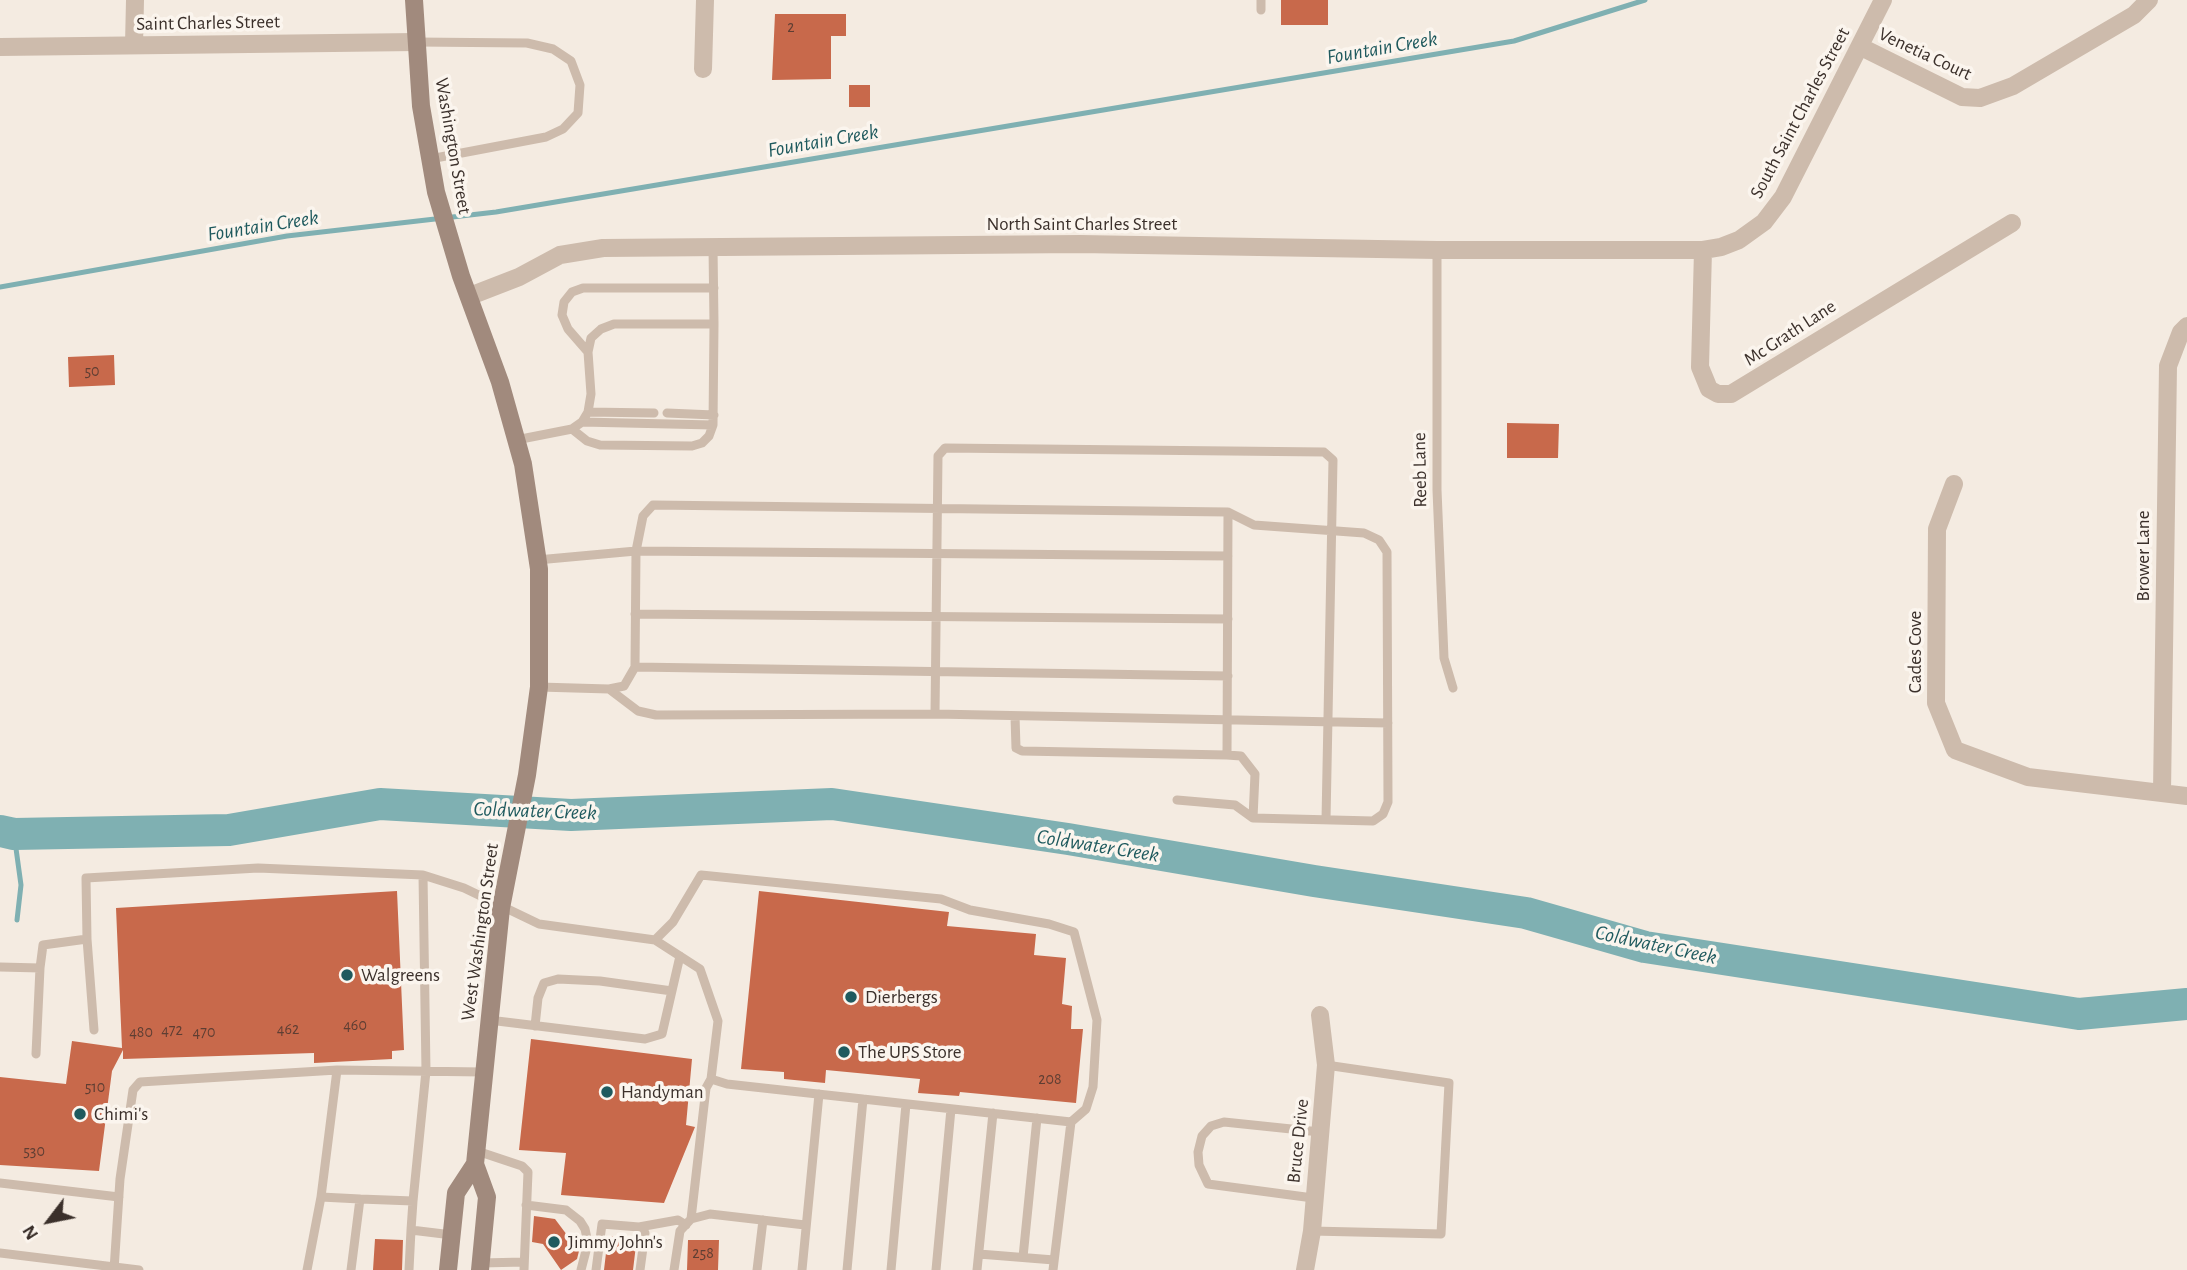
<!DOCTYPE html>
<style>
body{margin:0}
#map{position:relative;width:2187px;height:1270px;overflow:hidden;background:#f4ebe1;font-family:"Alegreya Sans",sans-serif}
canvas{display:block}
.north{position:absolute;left:14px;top:1186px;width:70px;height:70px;-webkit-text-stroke:5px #fbf5ee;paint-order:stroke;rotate:238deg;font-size:19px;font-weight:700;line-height:28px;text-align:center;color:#3b302b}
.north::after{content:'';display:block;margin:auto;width:24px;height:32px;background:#3b302b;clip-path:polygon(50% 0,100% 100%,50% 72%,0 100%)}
</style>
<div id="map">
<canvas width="2187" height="1270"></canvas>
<div class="north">N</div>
</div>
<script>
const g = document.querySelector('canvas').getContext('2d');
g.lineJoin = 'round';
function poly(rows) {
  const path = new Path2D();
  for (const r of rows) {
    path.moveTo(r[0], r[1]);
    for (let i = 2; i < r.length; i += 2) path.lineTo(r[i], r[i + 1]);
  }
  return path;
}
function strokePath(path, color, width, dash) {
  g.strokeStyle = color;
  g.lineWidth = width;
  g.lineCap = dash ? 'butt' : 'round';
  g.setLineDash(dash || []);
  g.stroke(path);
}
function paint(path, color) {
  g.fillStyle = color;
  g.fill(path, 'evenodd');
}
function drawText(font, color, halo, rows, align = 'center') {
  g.font = font + ' "Alegreya Sans",sans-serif';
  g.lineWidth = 7;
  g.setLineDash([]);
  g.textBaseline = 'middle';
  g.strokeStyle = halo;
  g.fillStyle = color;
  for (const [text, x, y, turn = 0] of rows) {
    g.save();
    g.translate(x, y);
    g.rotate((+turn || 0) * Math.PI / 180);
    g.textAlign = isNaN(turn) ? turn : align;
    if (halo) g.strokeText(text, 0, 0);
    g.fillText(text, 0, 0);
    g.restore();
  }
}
const stream = poly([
 [0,287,287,236,496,212,1514,41,1645,0],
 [14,834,21,885,17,920]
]);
const river = poly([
 [0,831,14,834,229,830,380,804,571,815,832,804,1068,839,1314,881,1526,913,1645,947,2079,1014,2187,1004]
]);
const building = poly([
 [1281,0,1328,0,1328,25,1281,25],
 [775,14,846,14,846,36,831,36,831,79,772,80],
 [849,85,870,85,870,107,849,107],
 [114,355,115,385,69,387,68,357],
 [1507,423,1559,424,1558,458,1507,458],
 [397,891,404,1050,392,1051,392,1059,314,1063,314,1053,123,1059,123,1050,112,1071,99,1171,0,1165,0,1077,66,1084,72,1041,122,1048,116,908],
 [759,891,949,912,947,926,1036,934,1034,955,1066,958,1062,1004,1072,1006,1071,1029,1083,1029,1076,1103,960,1092,959,1096,918,1093,920,1079,826,1070,825,1083,784,1079,784,1072,741,1069],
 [531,1039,692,1059,686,1125,695,1127,664,1203,561,1195,566,1153,519,1150],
 [534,1216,555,1219,579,1251,577,1259,561,1270,543,1244,532,1242],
 [608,1236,637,1237,633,1270,604,1270],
 [375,1239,403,1240,402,1270,373,1270],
 [688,1240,719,1240,718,1270,687,1270]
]);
const lane = poly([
 [1261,10,1261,0],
 [416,42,527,43,553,49,571,61,580,85,578,113,563,129,546,137,430,159],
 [1437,250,1437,490,1444,658,1453,688],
 [588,352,568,329,562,315,564,302,572,292,583,288,714,288],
 [588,412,654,413],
 [667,413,714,415],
 [582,422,713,425],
 [572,429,587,441,600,445,692,446,702,443,709,436,713,425,714,324],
 [516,440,572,429,582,422,588,412,591,394,588,352,591,338,601,329,614,324,714,324,713,247],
 [537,560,636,551,635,667,624,686,609,689,539,687],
 [635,614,1228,619],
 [635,667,1228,676],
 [609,689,638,711,656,715,935,714,1388,723],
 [935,714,938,456,945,448,1324,452,1333,460,1326,820],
 [1015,716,1016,748,1022,751,1227,755,1228,512],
 [1227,755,1241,756,1255,774,1253,818],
 [1177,800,1235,805,1253,818,1373,821,1383,814,1388,802,1387,552,1379,540,1364,533,1254,525,1228,512,653,505,643,516,636,551,1228,556],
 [87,939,94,1030],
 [655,940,673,922,701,875,941,899,970,910,1049,924,1074,932,1097,1020,1093,1087,1086,1109,1071,1122],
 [0,967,40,968,43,945,87,939,86,878,258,868,423,875],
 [489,1020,645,1039,662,1034,680,956],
 [535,1026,538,998,544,983,558,979,600,981,672,991],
 [36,1054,40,968],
 [337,1070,483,1072],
 [477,1151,522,1166,528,1172,524,1270],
 [0,1183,119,1197],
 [1313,1198,1208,1184,1199,1165,1198,1152,1202,1136,1211,1126,1224,1122,1320,1132],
 [413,1201,426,1071,423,875,464,888,539,924,655,940,700,969,718,1021,711,1079,727,1084,1071,1122,1053,1270],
 [526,1205,566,1210,580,1221,585,1229,588,1243,581,1270],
 [691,1219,710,1214,805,1225],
 [639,1227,678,1220,686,1225],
 [1312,1231,1441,1234,1449,1083,1326,1065],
 [0,1253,139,1270],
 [979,1254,1054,1260],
 [1023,1257,1037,1118],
 [481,1263,524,1262],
 [114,1270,120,1179,133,1090,140,1082,337,1070,321,1197,360,1199],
 [307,1270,321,1197],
 [351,1270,360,1199,413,1201,411,1230],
 [409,1270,411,1230,452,1235],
 [596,1270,602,1224,639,1227,645,1233,640,1270],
 [674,1270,680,1231,691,1219,706,1088,711,1079],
 [757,1270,763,1220],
 [802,1270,819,1094],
 [847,1270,863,1099],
 [891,1270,906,1104],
 [936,1270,951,1109],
 [977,1270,993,1113]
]);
const street = poly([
 [134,45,135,0],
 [0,47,416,42],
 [1861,47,1962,97,1980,98,2013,86,2134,15,2149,0],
 [703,69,705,0],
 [1703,250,1700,367,1709,389,1718,394,1731,394,2012,223],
 [470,296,519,277,560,255,603,248,1080,244,1437,250,1703,250,1721,247,1739,240,1764,222,1783,197,1883,0],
 [1954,484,1937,529,1936,703,1955,750,2028,777,2187,796],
 [2162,792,2168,366,2181,332,2187,326],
 [1305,1270,1312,1231,1326,1065,1320,1015]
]);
const secondary = poly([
 [414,0,421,106,436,192,461,276,500,382,523,464,539,569,539,687,527,775,501,908,475,1164,487,1197,480,1270],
 [448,1270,456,1193,475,1164]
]);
const markers = [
 [347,975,7,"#1f5a5e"],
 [851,997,7,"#1f5a5e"],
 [844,1052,7,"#1f5a5e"],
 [607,1092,7,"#1f5a5e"],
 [80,1114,7,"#1f5a5e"],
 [554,1242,7,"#1f5a5e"]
];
const numberNames = [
 ["2",791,27],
 ["50",92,371],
 ["460",355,1025],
 ["462",288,1029],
 ["472",172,1030],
 ["480",141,1032],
 ["470",204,1032],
 ["208",1050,1079],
 ["510",95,1087],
 ["530",34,1151],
 ["258",703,1253]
];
const streetNames = [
 ["Saint Charles Street",208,23,-1],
 ["Venetia Court",1925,54,25],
 ["South Saint Charles Street",1800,113,-62],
 ["Washington Street",453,146,80],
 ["North Saint Charles Street",1082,224],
 ["Mc Grath Lane",1790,333,-33],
 ["Reeb Lane",1420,470,-91],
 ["Brower Lane",2143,556,-90],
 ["Cades Cove",1915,652,-90],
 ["West Washington Street",480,932,-82],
 ["Bruce Drive",1298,1141,-84]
];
const poiNames = [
 ["Walgreens",361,975],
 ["Dierbergs",865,997],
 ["The UPS Store",858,1052],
 ["Handyman",621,1092],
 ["Chimi's",94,1114],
 ["Jimmy John's",568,1242]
];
const waterNames = [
 ["Fountain Creek",1382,48,-10],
 ["Fountain Creek",823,141,-10],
 ["Fountain Creek",263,226,-9],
 ["Coldwater Creek",535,811,2],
 ["Coldwater Creek",1098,846,9],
 ["Coldwater Creek",1656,945,12]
];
strokePath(stream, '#7fb0b2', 5);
strokePath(river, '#7fb0b2', 32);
paint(building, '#c8694b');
strokePath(lane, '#cdbbac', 9);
strokePath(street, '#cdbbac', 18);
strokePath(secondary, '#a18a7d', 18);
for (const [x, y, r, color] of markers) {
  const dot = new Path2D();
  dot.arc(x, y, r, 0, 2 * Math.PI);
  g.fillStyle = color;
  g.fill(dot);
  strokePath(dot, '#fbf5ee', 2.5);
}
drawText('16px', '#5e3e33', null, numberNames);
drawText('19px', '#3b302b', '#fbf5ee', streetNames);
drawText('19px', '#3b302b', '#fbf5ee', poiNames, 'left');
drawText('italic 21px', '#1f5a5e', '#fbf5ee', waterNames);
</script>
